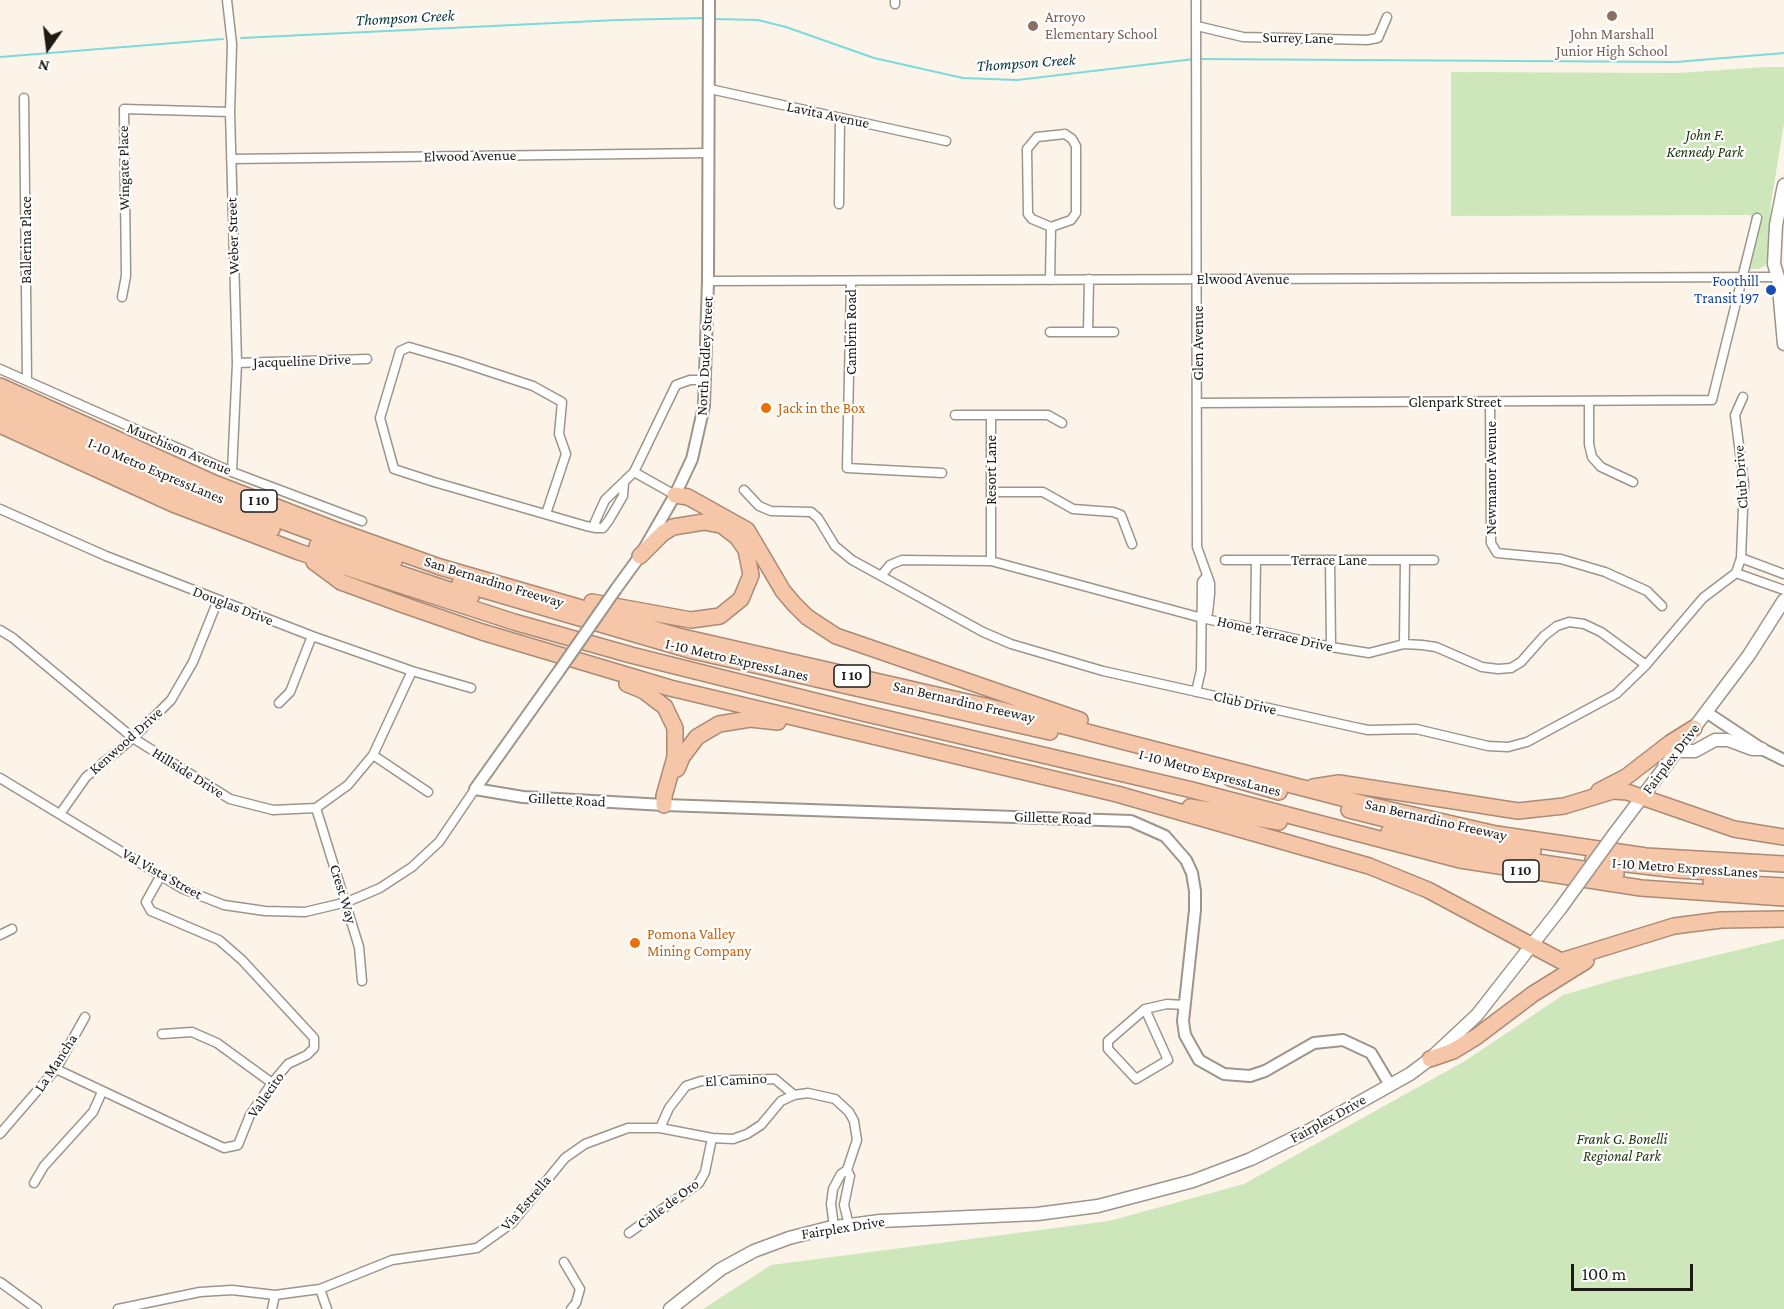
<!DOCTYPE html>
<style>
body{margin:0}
#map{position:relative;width:1784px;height:1309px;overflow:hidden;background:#fcf4e8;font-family:"Crimson Pro",serif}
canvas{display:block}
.north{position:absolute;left:18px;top:18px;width:60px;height:60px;-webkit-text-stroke:4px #fff;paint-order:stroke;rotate:194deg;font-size:16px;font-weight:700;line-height:24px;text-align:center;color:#1e1b17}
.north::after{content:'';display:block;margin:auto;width:21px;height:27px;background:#1e1b17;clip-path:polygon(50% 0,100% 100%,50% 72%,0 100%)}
.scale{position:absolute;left:1571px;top:1264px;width:122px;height:27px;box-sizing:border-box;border:3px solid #1e1b17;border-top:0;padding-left:8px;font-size:18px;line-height:21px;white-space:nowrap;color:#1e1b17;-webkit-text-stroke:4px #fff;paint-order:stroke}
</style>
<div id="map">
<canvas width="1784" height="1309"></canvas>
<div class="north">N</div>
<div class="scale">100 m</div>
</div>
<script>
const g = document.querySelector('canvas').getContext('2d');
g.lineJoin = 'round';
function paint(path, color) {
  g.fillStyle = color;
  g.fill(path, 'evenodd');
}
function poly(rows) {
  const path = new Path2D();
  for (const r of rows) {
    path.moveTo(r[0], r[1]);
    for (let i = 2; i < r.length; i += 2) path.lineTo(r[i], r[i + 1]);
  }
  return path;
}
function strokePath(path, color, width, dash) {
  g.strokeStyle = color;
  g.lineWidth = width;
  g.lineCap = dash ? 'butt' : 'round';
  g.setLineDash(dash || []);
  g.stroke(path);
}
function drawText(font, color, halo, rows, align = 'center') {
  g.font = font + ' "Crimson Pro",serif';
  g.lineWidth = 4.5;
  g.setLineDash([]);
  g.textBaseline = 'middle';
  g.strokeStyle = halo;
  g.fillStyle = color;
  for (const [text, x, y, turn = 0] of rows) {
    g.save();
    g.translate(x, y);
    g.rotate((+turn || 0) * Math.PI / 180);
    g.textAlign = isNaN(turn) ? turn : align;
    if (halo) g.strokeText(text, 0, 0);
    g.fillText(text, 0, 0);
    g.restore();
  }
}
const green = poly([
 [1765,67,1784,67,1784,123,1771,203,1767,260,1765,266,1758,269,1738,269,1752,221,1750,215,1451,216,1451,72,1678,73],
 [1784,939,1784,1309,703,1309,771,1265,1109,1221,1244,1184,1465,1061,1563,995,1621,978]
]);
const stream = poly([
 [714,19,758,20,786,27,874,58,963,78,1017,80,1194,59],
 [241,38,617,20,705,18],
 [0,57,223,39],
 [1199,59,1676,62,1784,53]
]);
const minor = poly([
 [227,0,232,44,230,112,237,363,232,472],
 [1196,0,1197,547,1210,583,1210,594,1208,613,1202,618],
 [895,4,895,0],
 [1197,26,1243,37,1367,40,1378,38,1387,17],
 [710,89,946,141],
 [24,98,27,381],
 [1065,134,1072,139,1076,146,1076,213,1071,220,1051,227,1032,219,1028,214,1027,149,1037,137,1065,134],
 [231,159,709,153],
 [839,204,840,118],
 [1050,280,1051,227],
 [708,281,1778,277],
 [851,281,847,468,942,473],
 [122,297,126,276,124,109,230,112],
 [1050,332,1114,332],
 [1088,332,1089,279],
 [237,363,367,359],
 [0,369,232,472,362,521],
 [1589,401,1589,444,1592,457,1601,467,1633,482],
 [1490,402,1491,543,1497,553,1561,559,1605,572,1647,591,1662,606],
 [1198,403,1712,400,1757,218],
 [955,415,1048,415,1062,423],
 [991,415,991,561],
 [634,472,675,495],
 [744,490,759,506,771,511,811,512,818,518,835,546,852,560,983,632,1011,644,1103,671,1354,727,1368,730,1416,729,1488,746,1508,747,1527,742,1616,694,1646,665,1703,598,1736,573,1741,558,1744,484,1735,415,1743,397],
 [991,492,1043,492,1073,509,1113,512,1121,515,1132,544],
 [0,509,106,556,312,636,412,671,471,688],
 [546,514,566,454,559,434,562,402,533,386,457,361,409,347,400,351,380,418,394,469,434,482,586,526,596,528,603,528,609,520,623,496,624,483],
 [596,528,595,522,605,500,634,472,676,385,690,380,706,380],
 [1741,558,1784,574],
 [1225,560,1434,560],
 [1330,560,1331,647],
 [1736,573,1784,590],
 [881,576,890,565,902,560,991,561,1202,618,1331,647,1369,653,1404,644,1422,645,1436,647,1482,667,1498,669,1511,668,1521,662,1544,636,1557,626,1569,622,1584,624,1601,632,1646,665],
 [0,630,13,638,133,738,230,799,273,810,316,808,348,785,373,755,412,671],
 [1255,630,1256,560],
 [1404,644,1405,560],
 [1196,692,1201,670,1202,582,1206,577],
 [279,703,290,692,312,636],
 [373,755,428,792],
 [0,778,183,889,224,905,265,911,305,912,347,902,380,888,412,867,439,842,475,789],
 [316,808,359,947,362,981],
 [60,814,86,777,133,738,171,700,193,662,218,600],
 [0,935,12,929],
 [1145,1009,1168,1060,1136,1079,1108,1049,1108,1041,1145,1009,1167,1004,1184,1005],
 [162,1034,192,1032,217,1043,272,1083],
 [56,1069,224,1148,238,1145,250,1115,272,1083,288,1064,307,1055,314,1048,314,1038,242,960,219,940,151,911,146,902,161,875],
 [660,1128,669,1108,686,1086,701,1081,775,1079,794,1095],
 [0,1134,56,1069,85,1017],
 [34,1183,44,1166,93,1112,102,1092],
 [834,1227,831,1204,833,1189,841,1174,847,1170],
 [629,1233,699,1183,705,1172,712,1138],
 [564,1262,580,1289,576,1303,571,1309],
 [0,1282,37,1309],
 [320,1289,327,1309],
 [118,1309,200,1292,232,1290,275,1295,320,1289,392,1260,477,1248,512,1223,565,1158,585,1144,628,1128,660,1128,712,1138,733,1139,747,1134,761,1125,781,1101,794,1095,808,1093,835,1099,849,1112,854,1121,857,1140,847,1170,850,1176,844,1205,849,1225],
 [272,1309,275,1295]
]);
const tertiary = poly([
 [616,589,640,556,675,495,692,459,704,406,708,281,709,0],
 [559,671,475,789,523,797,664,805,1131,821,1165,836,1186,860,1192,873,1195,891,1195,910,1183,1021,1185,1035,1199,1060,1224,1074,1250,1076,1265,1071,1314,1043,1343,1040,1371,1053,1390,1085],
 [1706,712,1762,749,1784,760]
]);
const secondary = poly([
 [1784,185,1776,225,1774,264,1778,277,1784,344],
 [1676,751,1695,751,1715,740,1728,740,1752,749,1762,749],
 [1615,833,1749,655,1784,600],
 [670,1309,721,1269,754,1251,789,1238,828,1228,880,1221,1037,1214,1098,1206,1193,1181,1251,1159,1310,1130,1410,1074,1430,1059,1477,1015,1560,909]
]);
const motorway = poly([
 [0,386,214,483,336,530,440,567,678,636,998,709,1365,804,1496,834,1646,856,1784,864],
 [0,401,222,499,394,562],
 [0,413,139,477,272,529],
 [0,425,173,504,299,552,514,622,631,655,863,713,1188,789,1460,860,1641,888,1784,898],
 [675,495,688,497,747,530,783,591,794,604,807,617,836,636,1080,720],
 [317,546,471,597],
 [640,556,663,533,673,527,704,522,725,526],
 [314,562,341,582,401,604,482,632,670,688,1117,794,1369,866,1428,890,1561,961,1674,926,1721,920,1784,919],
 [460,583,693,651,1050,732],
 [592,602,691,620,720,616,741,599,751,575,746,550,737,537,716,521],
 [627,684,644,691,665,707,675,728,675,757,664,796,664,805],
 [677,769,682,757,697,737,719,724,750,719,778,722],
 [1230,778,1279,792],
 [1313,787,1339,783,1518,811,1564,806,1613,791,1627,792,1734,829,1784,837],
 [1599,791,1626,777,1670,743,1694,728],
 [1190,807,1279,822],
 [1349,810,1445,834,1533,851],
 [1389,832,1503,857,1616,874],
 [1593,860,1677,870,1748,874],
 [1711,882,1784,886],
 [1430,1059,1453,1051,1476,1037,1533,994,1586,961]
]);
const tertiaryBridge = poly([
 [559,671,616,589]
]);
const secondaryBridge = poly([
 [1560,909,1615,833]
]);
const markers = [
 [1612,16,6,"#8d6e63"],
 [1033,26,6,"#8d6e63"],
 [1771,290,6,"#1a4fb4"],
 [766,408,6,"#e8710a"],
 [635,943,6,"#e8710a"]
];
const shields = [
 [259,501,36],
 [852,676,36],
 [1521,871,36]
];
const shieldNames = [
 ["I 10",259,501],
 ["I 10",852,676],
 ["I 10",1521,871]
];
const educationNames = [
 ["Arroyo",1045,17],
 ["Elementary School",1045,34],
 ["John Marshall",1612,34,"center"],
 ["Junior High School",1612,51,"center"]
];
const streetNames = [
 ["Surrey Lane",1298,38,1],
 ["Lavita Avenue",828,115,12],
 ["Elwood Avenue",470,156,-1],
 ["Wingate Place",124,168,-91],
 ["Weber Street",233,236,-92],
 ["Ballerina Place",26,240,-90],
 ["Elwood Avenue",1243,279],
 ["Cambrin Road",851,332,-90],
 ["Glen Avenue",1198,343,-90],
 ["North Dudley Street",705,356,-87],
 ["Jacqueline Drive",302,361,-2],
 ["Glenpark Street",1455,402],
 ["Murchison Avenue",179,449,23],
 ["Resort Lane",991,470,-90],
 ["I-10 Metro ExpressLanes",156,471,23],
 ["Club Drive",1741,477,-94],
 ["Newmanor Avenue",1491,478,-90],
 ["Terrace Lane",1329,560],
 ["San Bernardino Freeway",494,582,17],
 ["Douglas Drive",233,606,21],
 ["Home Terrace Drive",1275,634,13],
 ["I-10 Metro ExpressLanes",737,660,13],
 ["San Bernardino Freeway",964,702,13],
 ["Club Drive",1245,703,13],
 ["Kenwood Drive",126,741,-42],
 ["Fairplex Drive",1671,759,-53],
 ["Hillside Drive",188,773,32],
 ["I-10 Metro ExpressLanes",1210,773,15],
 ["Gillette Road",567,800,3],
 ["Gillette Road",1053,818,2],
 ["San Bernardino Freeway",1436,820,13],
 ["I-10 Metro ExpressLanes",1685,868,4],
 ["Val Vista Street",162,874,29],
 ["Crest Way",343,894,73],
 ["La Mancha",56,1063,-57],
 ["El Camino",736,1080,-3],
 ["Vallecito",266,1095,-55],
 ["Fairplex Drive",1328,1119,-29],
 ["Via Estrella",526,1203,-49],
 ["Calle de Oro",668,1204,-37],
 ["Fairplex Drive",843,1228,-9]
];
const parkNames = [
 ["John F.",1705,135],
 ["Kennedy Park",1705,152],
 ["Frank G. Bonelli",1622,1139],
 ["Regional Park",1622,1156]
];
const transitNames = [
 ["Foothill",1759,281],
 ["Transit 197",1759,298]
];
const foodNames = [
 ["Jack in the Box",778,408],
 ["Pomona Valley",647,934],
 ["Mining Company",647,951]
];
const waterNames = [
 ["Thompson Creek",405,18,-3],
 ["Thompson Creek",1026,63,-4]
];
paint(green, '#cde7bb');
strokePath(stream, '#7bdadc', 2);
strokePath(minor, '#9d958a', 11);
strokePath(tertiary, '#9d958a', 14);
strokePath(secondary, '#9d958a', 15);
strokePath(motorway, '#aa8a75', 18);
strokePath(minor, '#fff', 8);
strokePath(tertiary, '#fff', 10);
strokePath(secondary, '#fff', 12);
strokePath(motorway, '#f6c6a8', 15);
strokePath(tertiaryBridge, '#9d958a', 14, []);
strokePath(secondaryBridge, '#9d958a', 15, []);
strokePath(tertiaryBridge, '#fff', 10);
strokePath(secondaryBridge, '#fff', 12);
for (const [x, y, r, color] of markers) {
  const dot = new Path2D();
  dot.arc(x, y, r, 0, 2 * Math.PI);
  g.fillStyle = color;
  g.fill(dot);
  strokePath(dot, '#fff', 2);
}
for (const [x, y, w] of shields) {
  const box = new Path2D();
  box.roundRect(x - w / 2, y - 11, w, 22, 4.5);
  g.fillStyle = '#fff';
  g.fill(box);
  strokePath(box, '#1e1b17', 1.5);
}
drawText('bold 14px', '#1e1b17', null, shieldNames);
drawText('15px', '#785e54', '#fff', educationNames, 'left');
drawText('15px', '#1e1b17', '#fff', streetNames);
drawText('italic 15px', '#20370c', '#fff', parkNames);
drawText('15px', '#164399', '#fff', transitNames, 'right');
drawText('15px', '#c56008', '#fff', foodNames, 'left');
drawText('italic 16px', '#053536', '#fff', waterNames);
</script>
